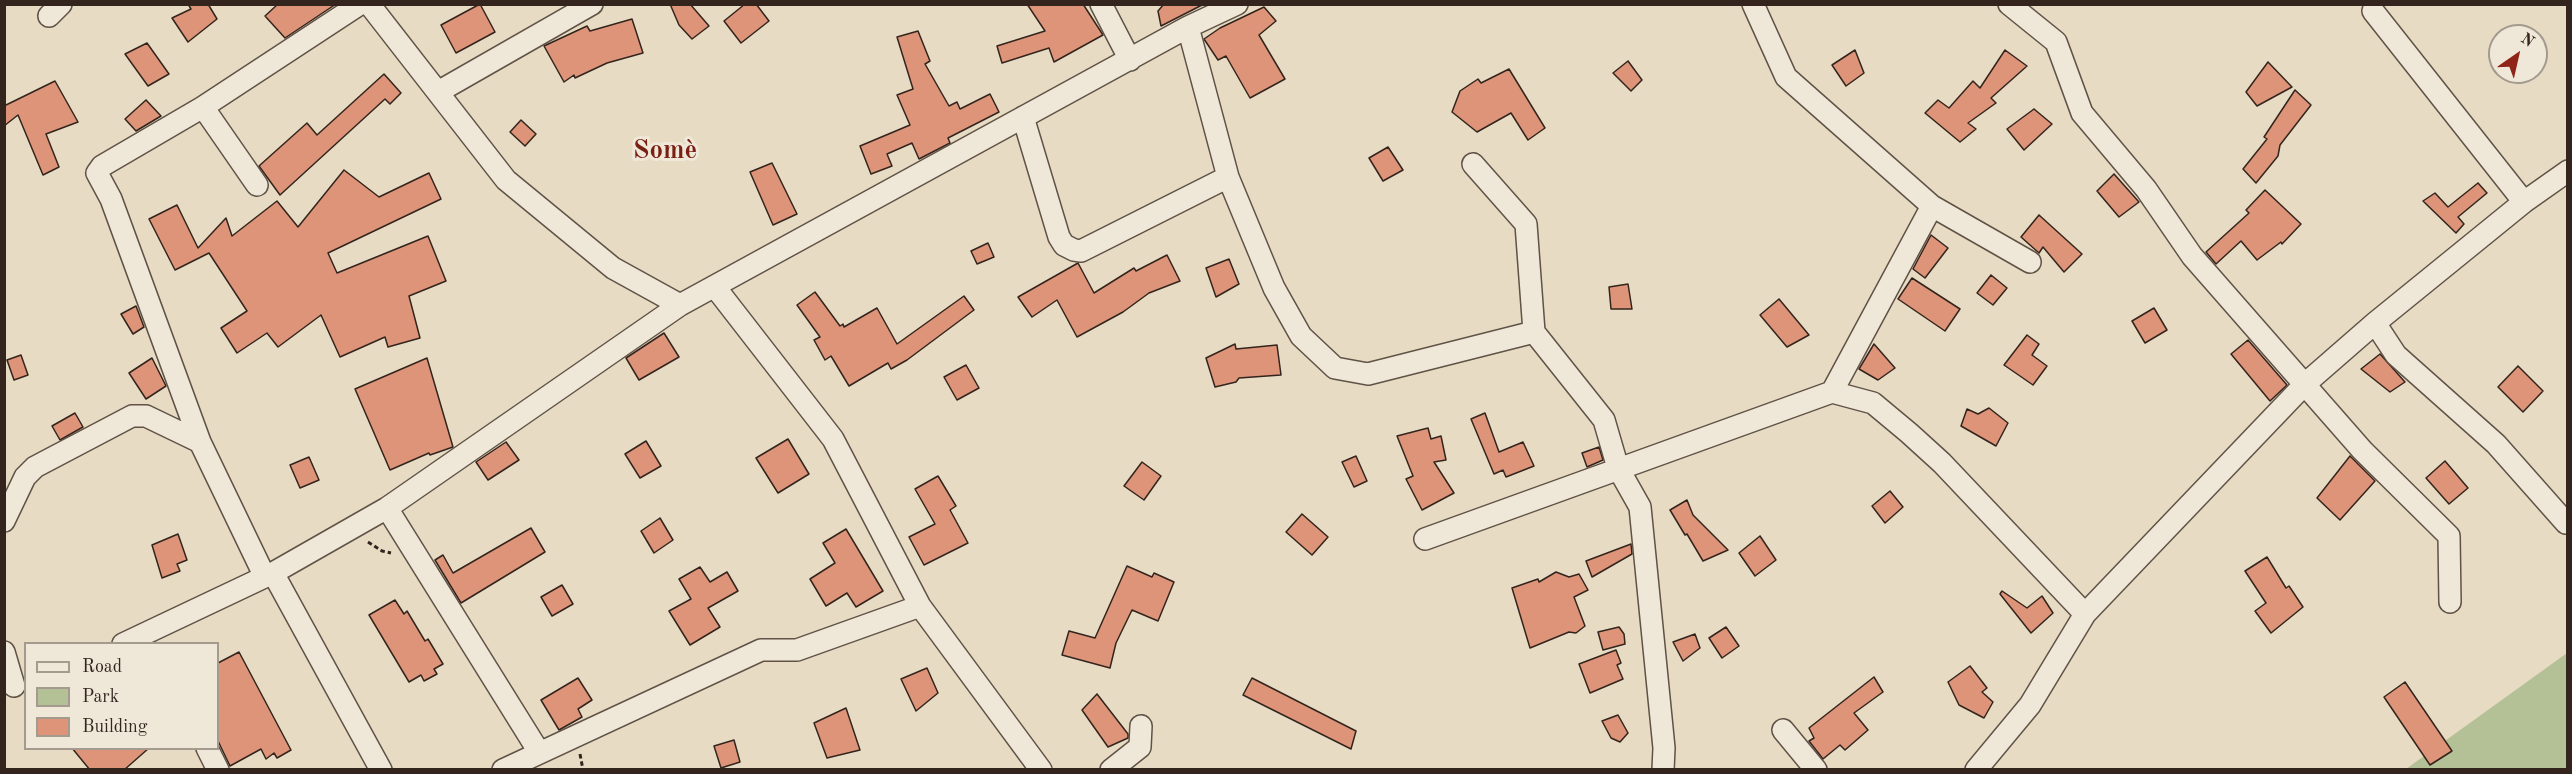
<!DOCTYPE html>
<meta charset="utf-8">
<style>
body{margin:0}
#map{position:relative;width:2572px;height:774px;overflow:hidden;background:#e7dcc3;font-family:"Old Standard TT",serif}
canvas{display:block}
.frame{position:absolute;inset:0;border:6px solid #33241d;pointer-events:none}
.legend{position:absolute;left:24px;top:642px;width:195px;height:108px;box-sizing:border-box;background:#efe8d8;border:2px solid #a49a8d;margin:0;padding:8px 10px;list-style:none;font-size:18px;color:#33241d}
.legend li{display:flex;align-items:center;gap:12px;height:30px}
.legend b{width:30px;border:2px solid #a49a8d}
.north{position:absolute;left:2488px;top:24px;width:60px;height:60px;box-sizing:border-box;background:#efe8d8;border:2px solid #a49a8d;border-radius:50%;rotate:34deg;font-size:16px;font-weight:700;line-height:24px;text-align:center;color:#33241d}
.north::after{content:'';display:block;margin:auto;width:21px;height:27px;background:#8f2418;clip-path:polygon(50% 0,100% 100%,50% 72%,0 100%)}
</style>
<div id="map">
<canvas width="2572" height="774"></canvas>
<div class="frame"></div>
<ul class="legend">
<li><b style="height:8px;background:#efe8d8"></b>Road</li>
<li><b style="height:16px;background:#b4c095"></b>Park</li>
<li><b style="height:16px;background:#de9479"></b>Building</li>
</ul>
<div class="north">N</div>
</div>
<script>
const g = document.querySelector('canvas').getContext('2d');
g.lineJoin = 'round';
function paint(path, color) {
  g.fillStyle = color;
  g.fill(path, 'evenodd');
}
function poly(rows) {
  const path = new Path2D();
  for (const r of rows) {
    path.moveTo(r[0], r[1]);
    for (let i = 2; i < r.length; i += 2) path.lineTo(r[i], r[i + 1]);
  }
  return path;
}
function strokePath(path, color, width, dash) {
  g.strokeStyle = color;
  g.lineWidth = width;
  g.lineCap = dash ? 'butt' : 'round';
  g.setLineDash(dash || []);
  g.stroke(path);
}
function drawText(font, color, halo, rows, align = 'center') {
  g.font = font + ' "Old Standard TT",serif';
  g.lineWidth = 6;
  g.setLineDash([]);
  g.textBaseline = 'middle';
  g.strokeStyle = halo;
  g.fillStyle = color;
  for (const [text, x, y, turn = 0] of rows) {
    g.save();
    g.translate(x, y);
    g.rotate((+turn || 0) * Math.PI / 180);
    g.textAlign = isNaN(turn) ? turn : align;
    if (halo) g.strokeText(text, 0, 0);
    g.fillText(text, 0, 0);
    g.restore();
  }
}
const green = poly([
 [2567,653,2567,769,2406,769]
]);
const building = poly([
 [188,4,208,4,217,19,188,42,172,18,191,9,188,4],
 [278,4,336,4,285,38,265,16,278,4],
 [480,4,495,32,456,53,441,25,480,4],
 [670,4,690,4,709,26,692,39,679,25,670,4],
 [745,4,756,4,769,21,741,43,724,21,745,4],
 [1027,4,1083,4,1103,35,1054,62,1049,48,1002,63,997,46,1045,31,1027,4],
 [1164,4,1204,4,1161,26,1158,11,1164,4],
 [1264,7,1276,21,1259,35,1285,79,1250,98,1226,56,1218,60,1204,39,1220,28,1264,7],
 [632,19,643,53,607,63,575,78,574,75,564,82,544,46,587,26,590,31,632,19],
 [918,31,930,61,925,64,949,106,957,102,960,109,990,94,999,112,948,138,950,143,919,159,912,143,887,154,892,166,871,174,860,146,910,125,897,95,913,89,897,37,918,31],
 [147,43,169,74,148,86,125,54,147,43],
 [1855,50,1864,73,1846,86,1832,65,1855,50],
 [2005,50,2027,66,1991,98,1996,103,1968,123,1976,129,1960,142,1925,113,1938,100,1949,108,1973,81,1980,88,2005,50],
 [1628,61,1642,80,1631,91,1613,73,1628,61],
 [2268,62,2292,87,2257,106,2246,92,2268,62],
 [1509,69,1545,128,1528,140,1511,113,1477,132,1452,112,1460,91,1478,79,1481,83,1509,69],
 [384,74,401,93,390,104,385,99,280,195,259,166,307,123,317,135,384,74],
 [55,81,78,122,46,134,59,167,43,175,18,115,4,126,4,106,55,81],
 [2295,90,2311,105,2280,145,2278,156,2256,183,2243,169,2267,139,2264,137,2295,90],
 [146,100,161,116,136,131,125,119,146,100],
 [2034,109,2052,124,2024,150,2007,129,2034,109],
 [521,120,536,134,525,146,510,132,521,120],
 [1388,147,1403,170,1383,181,1369,158,1388,147],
 [772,163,797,214,773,225,750,172,772,163],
 [344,170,379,197,429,173,441,199,328,253,337,273,428,236,446,281,409,296,420,338,388,347,385,337,340,357,321,315,278,347,267,333,237,353,221,328,247,311,209,253,175,270,149,219,177,205,198,248,226,218,232,236,277,201,298,227,344,170],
 [2114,174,2139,202,2119,217,2097,191,2114,174],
 [2478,183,2487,193,2458,217,2464,224,2456,233,2423,201,2435,193,2448,207,2478,183],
 [2265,190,2301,224,2282,244,2281,242,2257,260,2241,241,2216,264,2206,252,2249,213,2246,210,2265,190],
 [2039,215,2082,254,2064,272,2043,247,2039,253,2021,237,2039,215],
 [1931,235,1948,248,1925,278,1913,269,1931,235],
 [988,243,994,257,977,264,971,251,988,243],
 [1167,255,1180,281,1149,293,1123,312,1077,337,1057,300,1032,317,1018,297,1078,263,1094,293,1134,268,1136,271,1167,255],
 [1229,259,1239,284,1216,297,1206,268,1229,259],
 [1991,275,2007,288,1993,305,1977,293,1991,275],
 [1912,278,1960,309,1945,331,1898,299,1912,278],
 [1628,284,1632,309,1611,309,1609,287,1628,284],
 [815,292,840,326,843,324,844,327,877,308,897,344,964,296,974,310,907,360,891,369,888,363,849,386,831,356,825,360,814,340,820,337,797,305,815,292],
 [1779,299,1809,335,1787,347,1760,315,1779,299],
 [136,306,144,327,133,334,121,314,136,306],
 [2154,308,2167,330,2145,343,2132,321,2154,308],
 [664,333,679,357,639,380,626,358,664,333],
 [2027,335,2039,344,2032,355,2047,366,2033,385,2004,365,2027,335],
 [2248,340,2287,385,2270,401,2231,354,2248,340],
 [1235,344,1236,349,1277,345,1281,375,1239,378,1236,382,1215,387,1206,358,1235,344],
 [1874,344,1895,368,1878,380,1859,369,1874,344],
 [2380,354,2405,382,2390,392,2361,369,2380,354],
 [21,355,28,375,14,380,7,360,21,355],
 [152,358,166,386,146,399,129,373,152,358],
 [427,358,453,447,430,455,429,453,390,470,355,389,427,358],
 [966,365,979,388,957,400,944,377,966,365],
 [2518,366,2543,391,2523,412,2498,387,2518,366],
 [1989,408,2008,423,1996,446,1961,426,1967,409,1978,414,1989,408],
 [75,413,83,427,60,440,52,426,75,413],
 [1485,413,1499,452,1523,442,1534,466,1506,477,1503,470,1494,474,1471,419,1485,413],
 [1428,428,1431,439,1441,436,1446,460,1434,462,1454,493,1422,510,1406,479,1413,476,1397,436,1428,428],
 [788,439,809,474,778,493,756,458,788,439],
 [646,441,661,466,640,478,625,454,646,441],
 [506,442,519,460,488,480,476,462,506,442],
 [1599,447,1603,460,1587,467,1582,453,1599,447],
 [1356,456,1367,481,1354,487,1342,462,1356,456],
 [2350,456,2375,481,2340,520,2317,498,2350,456],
 [309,457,319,480,300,488,290,465,309,457],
 [2445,461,2468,488,2449,504,2426,478,2445,461],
 [1142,462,1161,476,1144,500,1124,486,1142,462],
 [938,476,956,506,950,510,968,543,924,565,909,537,935,524,915,489,938,476],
 [1890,491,1903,507,1885,523,1872,506,1890,491],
 [1687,500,1693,515,1728,550,1703,561,1687,534,1685,535,1670,510,1687,500],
 [1302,514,1328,537,1312,555,1286,532,1302,514],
 [660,518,673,540,654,553,641,531,660,518],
 [531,528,545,552,461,603,435,560,443,555,453,573,531,528],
 [846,529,883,591,856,607,847,593,826,606,810,579,835,563,823,543,846,529],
 [178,534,187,560,177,564,180,571,162,578,152,545,178,534],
 [1760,536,1776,560,1755,576,1739,553,1760,536],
 [1631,544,1632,554,1592,577,1586,561,1631,544],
 [2267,557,2286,588,2289,586,2303,607,2271,633,2255,611,2266,603,2245,571,2267,557],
 [1127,566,1152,577,1154,573,1174,582,1158,621,1132,610,1116,643,1110,668,1062,655,1069,631,1095,638,1127,566],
 [700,567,710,582,727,572,738,591,708,608,720,627,690,645,669,611,691,599,679,579,700,567],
 [1556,572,1569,577,1579,574,1588,590,1574,597,1585,626,1576,633,1569,632,1530,648,1512,588,1538,579,1539,582,1556,572],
 [562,585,573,604,552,616,541,597,562,585],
 [2002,591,2027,608,2042,596,2053,613,2031,633,2000,594,2002,591],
 [395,600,404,614,407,611,425,641,428,639,443,664,434,669,437,674,424,681,421,675,409,682,369,615,395,600],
 [1619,627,1624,634,1625,644,1603,650,1598,632,1619,627],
 [1726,627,1739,646,1722,658,1709,638,1726,627],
 [1695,634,1700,648,1683,661,1673,642,1695,634],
 [1616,650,1621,663,1617,665,1623,679,1590,693,1579,664,1616,650],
 [239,652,291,750,277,758,274,753,266,759,261,749,230,766,218,741,218,663,239,652],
 [1970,666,1987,688,1982,692,1993,702,1984,718,1959,705,1948,682,1970,666],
 [927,668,938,693,916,711,901,679,927,668],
 [1874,677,1883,692,1854,713,1868,730,1845,750,1840,745,1823,759,1809,741,1814,738,1809,728,1874,677],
 [578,678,592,700,578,709,582,717,559,730,541,700,578,678],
 [1252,678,1356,731,1351,749,1243,695,1252,678],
 [2405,682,2452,751,2430,765,2384,697,2405,682],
 [1097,694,1128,734,1128,738,1108,747,1082,710,1097,694],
 [846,708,860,750,827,758,814,723,846,708],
 [1618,715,1628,733,1620,742,1611,738,1602,721,1618,715],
 [734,740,740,762,721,768,714,746,734,740],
 [72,748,149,748,124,770,90,770,72,748]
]);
const path = poly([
 [368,542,382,551,391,553],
 [580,754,583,770]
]);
const minor = poly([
 [369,4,506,180,613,268,680,305,1188,27,1237,4],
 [1101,4,1130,60],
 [1753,4,1786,77,1932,206,2030,262],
 [2009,4,2056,42,2082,113,2146,189,2192,256,2362,450,2449,536,2450,602],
 [2373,11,2524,202],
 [49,16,61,4],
 [1188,27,1228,177,1274,288,1301,336,1335,368,1368,374,1534,332],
 [438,92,592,4],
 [203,107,257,185],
 [1023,117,1059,237,1064,245,1074,250,1081,251,1228,177],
 [1473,164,1526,224,1534,332,1604,420,1618,468,1640,507,1664,748,1663,770],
 [715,287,833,439,920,606,1041,770],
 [2375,323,2396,355,2496,444,2566,523],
 [1832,392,1932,206],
 [387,508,539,752],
 [4,521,25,477,35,467,132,416,146,416,200,442],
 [1425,539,1832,392,1873,403,1909,433,1942,463,2085,614],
 [273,573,381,770],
 [264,575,200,442,111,199,97,173,102,166,203,107,360,4],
 [123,644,273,573,387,508,680,305],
 [4,652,14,686],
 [1783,730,1816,770],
 [207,748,218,770],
 [503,770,761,650,797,650,920,606],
 [1111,770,1140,747,1141,726],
 [1976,770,2030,705,2085,614,2305,384,2375,323,2524,202,2568,171]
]);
const districtNames = [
 ["Somè",665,151]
];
paint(green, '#b4c095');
paint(building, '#de9479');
strokePath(building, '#33241d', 1.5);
strokePath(minor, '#605246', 24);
strokePath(path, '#33241d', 3, [4.5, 3]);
strokePath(minor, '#efe8d8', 21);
drawText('bold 27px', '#7a1f14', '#efe8d8', districtNames);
</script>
